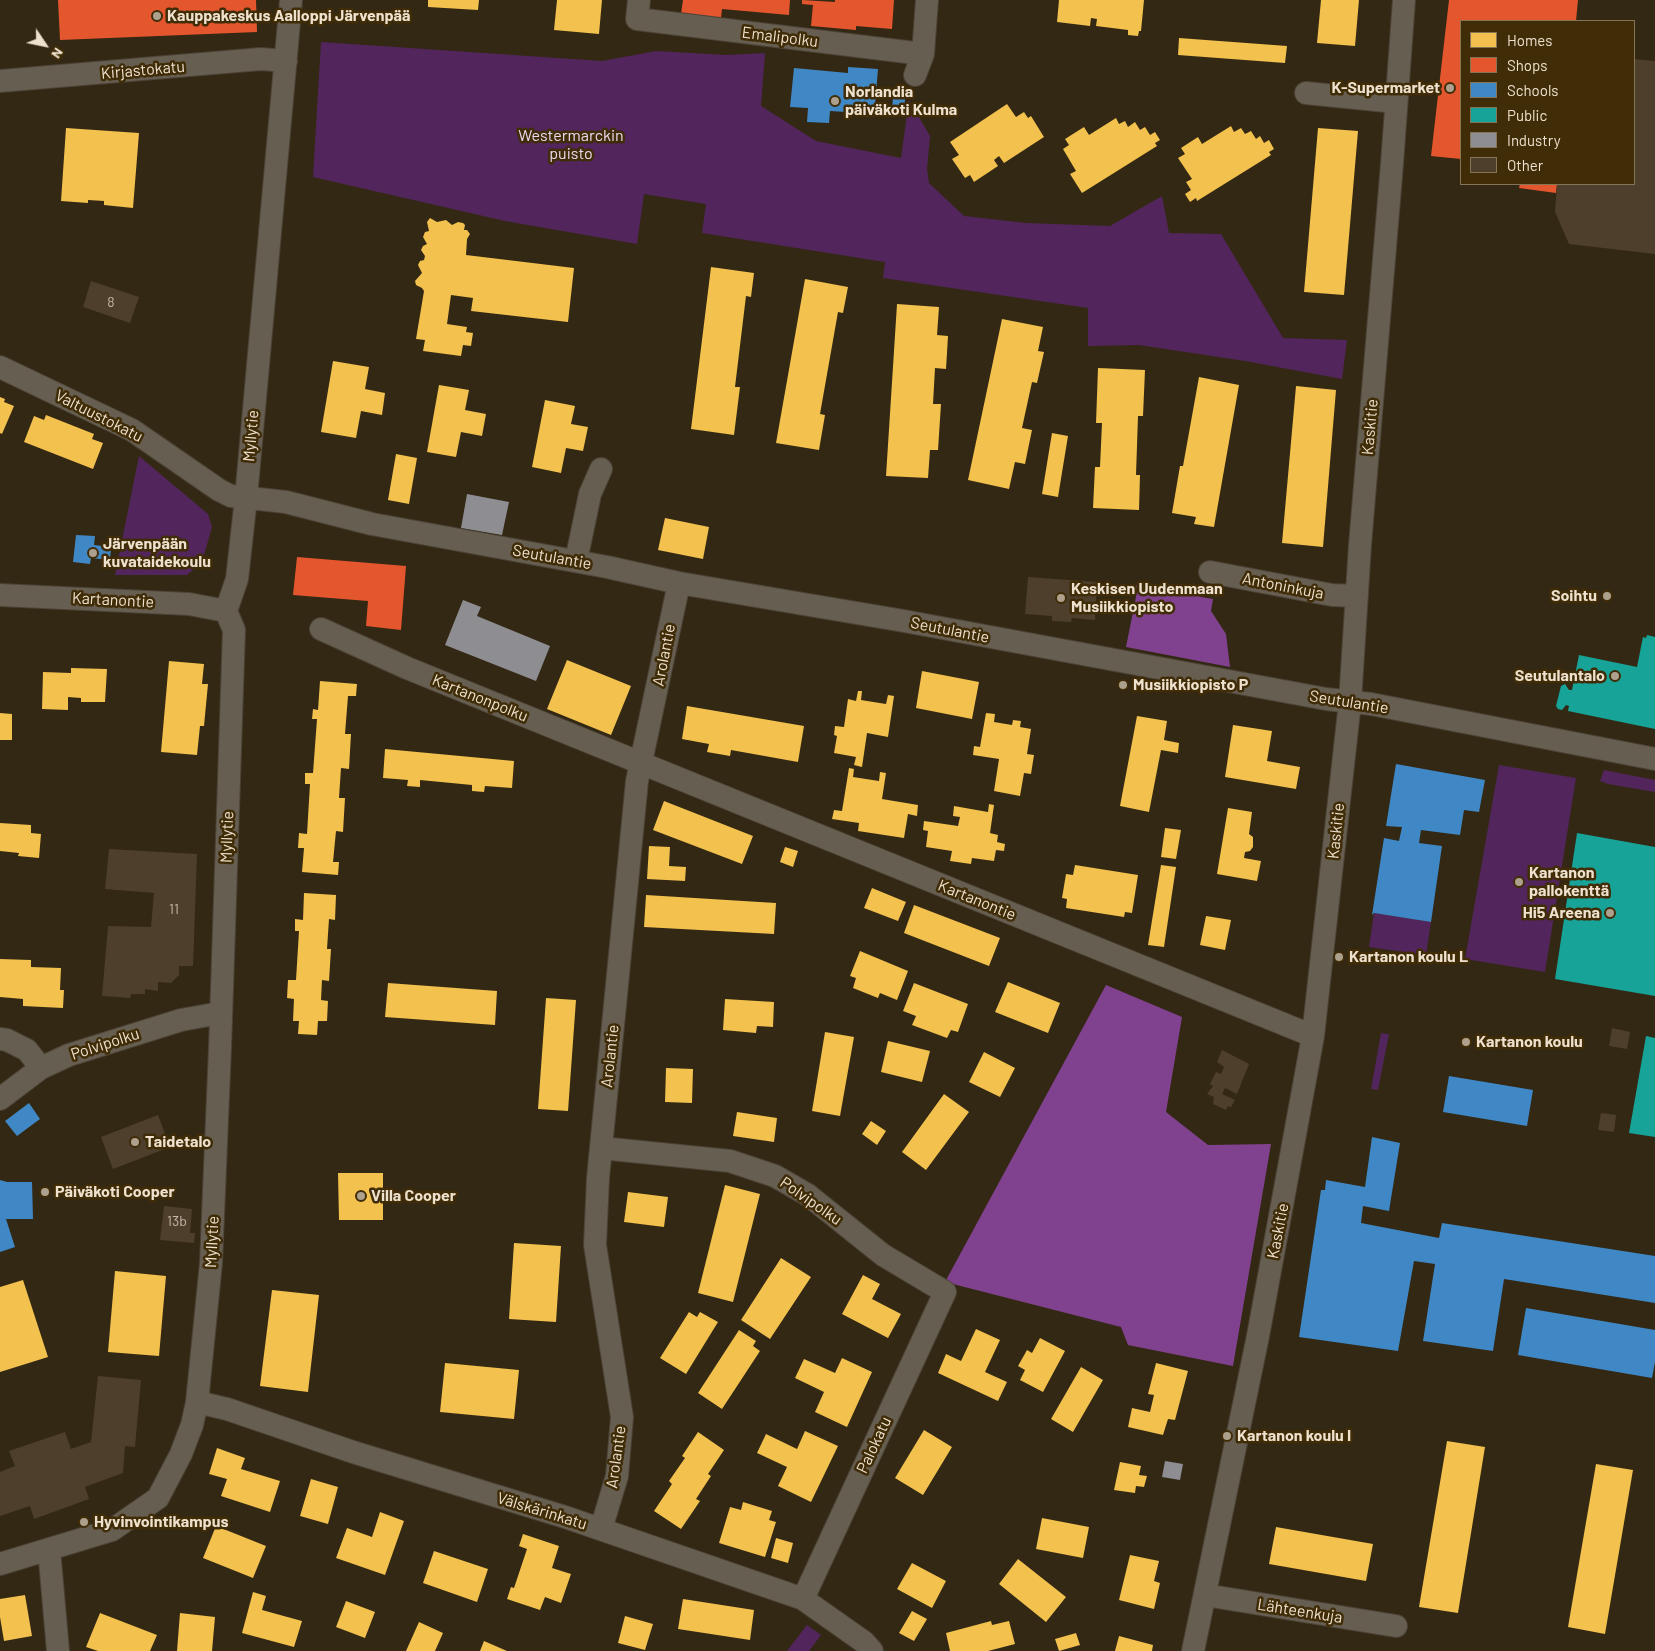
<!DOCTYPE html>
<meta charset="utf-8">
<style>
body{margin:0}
#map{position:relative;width:1655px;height:1651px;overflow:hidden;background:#332814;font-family:Barlow,sans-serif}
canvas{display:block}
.legend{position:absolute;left:1460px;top:20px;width:175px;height:165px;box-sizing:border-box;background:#402c07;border:1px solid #867457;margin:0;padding:6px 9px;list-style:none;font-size:15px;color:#eee1ce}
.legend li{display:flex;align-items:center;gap:10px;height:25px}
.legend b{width:25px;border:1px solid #867457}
.north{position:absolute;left:20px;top:20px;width:50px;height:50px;-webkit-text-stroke:4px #402c07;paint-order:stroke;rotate:124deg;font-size:14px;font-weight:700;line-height:20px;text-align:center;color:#eee1ce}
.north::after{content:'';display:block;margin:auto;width:18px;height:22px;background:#eee1ce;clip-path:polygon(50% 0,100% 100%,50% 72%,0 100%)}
</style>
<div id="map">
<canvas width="1655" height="1651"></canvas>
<ul class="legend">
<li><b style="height:14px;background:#f2c14e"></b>Homes</li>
<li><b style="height:14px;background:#e4572e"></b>Shops</li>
<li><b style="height:14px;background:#3f88c5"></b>Schools</li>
<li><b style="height:14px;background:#17a398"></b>Public</li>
<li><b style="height:14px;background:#8d8d92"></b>Industry</li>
<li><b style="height:14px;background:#4e3f2d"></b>Other</li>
</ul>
<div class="north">N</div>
</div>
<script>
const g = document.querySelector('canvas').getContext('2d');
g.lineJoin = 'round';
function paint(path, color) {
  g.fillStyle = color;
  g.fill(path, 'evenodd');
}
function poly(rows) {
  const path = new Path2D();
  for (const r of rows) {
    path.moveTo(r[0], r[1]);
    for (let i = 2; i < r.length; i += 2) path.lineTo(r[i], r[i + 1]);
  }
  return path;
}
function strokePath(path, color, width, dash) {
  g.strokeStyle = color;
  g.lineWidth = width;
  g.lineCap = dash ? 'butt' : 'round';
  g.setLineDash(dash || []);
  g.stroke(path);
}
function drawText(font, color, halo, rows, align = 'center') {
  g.font = font + ' Barlow,sans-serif';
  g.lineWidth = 5;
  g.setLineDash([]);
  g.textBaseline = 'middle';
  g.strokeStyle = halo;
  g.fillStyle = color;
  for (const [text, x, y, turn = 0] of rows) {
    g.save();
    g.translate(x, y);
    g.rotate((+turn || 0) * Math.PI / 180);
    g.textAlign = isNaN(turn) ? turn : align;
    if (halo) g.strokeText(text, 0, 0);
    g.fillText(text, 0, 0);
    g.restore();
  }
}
const green = poly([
 [321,42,602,61,656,51,726,55,765,53,761,106,816,141,901,158,909,100,930,136,927,169,929,183,964,216,1026,223,1110,226,1162,196,1169,233,1221,234,1283,338,1347,340,1342,379,1245,361,1139,345,1088,346,1088,308,883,278,885,262,702,233,706,204,644,194,637,244,505,221,313,177],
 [139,456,208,514,212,527,202,562,187,575,115,575],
 [1499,765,1576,778,1545,972,1465,959],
 [1604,770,1655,780,1655,792,1608,784,1600,781],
 [1374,913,1431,922,1426,955,1369,947],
 [1381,1033,1389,1034,1378,1090,1371,1089],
 [807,1625,821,1635,809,1651,787,1651]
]);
const forest = poly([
 [1134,585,1213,599,1211,611,1226,634,1230,667,1126,647,1136,597],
 [1106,985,1182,1017,1166,1112,1208,1145,1271,1144,1233,1366,1128,1345,1121,1327,945,1282]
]);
const homes = poly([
 [428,0,479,0,478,10,428,7],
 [557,0,602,0,599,34,554,30],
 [1059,0,1144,0,1141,31,1139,31,1138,36,1128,35,1128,30,1096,26,1097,19,1091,18,1090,26,1057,22],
 [1321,0,1359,0,1355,46,1317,43],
 [1179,38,1287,46,1285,63,1178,55],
 [1007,104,1016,117,1024,112,1028,118,1031,116,1044,137,1004,163,999,156,994,160,998,166,974,182,970,175,965,178,952,159,959,155,950,142],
 [1116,118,1119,124,1125,121,1128,127,1135,122,1140,130,1145,127,1150,135,1155,132,1160,140,1155,143,1157,146,1082,193,1070,174,1076,171,1063,149,1069,145,1065,139,1084,127,1089,135],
 [1231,126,1234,132,1241,128,1245,134,1251,131,1256,139,1260,136,1264,143,1269,140,1274,149,1269,152,1271,155,1197,201,1196,198,1190,202,1185,194,1191,190,1186,182,1192,179,1178,158,1185,154,1181,148,1198,137,1202,144],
 [66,128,139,133,133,208,104,205,104,201,88,200,88,203,61,201],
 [1318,128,1358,131,1344,295,1304,292],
 [430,218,437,222,446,220,452,225,458,222,463,223,465,225,464,230,467,230,470,234,467,239,466,255,574,268,568,322,471,311,473,298,451,295,447,324,467,327,466,332,473,333,471,346,463,345,461,356,423,351,425,340,416,339,424,291,422,288,416,285,415,281,422,273,418,265,420,261,424,260,425,256,421,250,423,246,427,244,423,237,425,232,429,231,427,222],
 [711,267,754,273,751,297,746,296,735,387,740,387,734,435,691,429],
 [805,279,848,287,843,313,838,312,820,414,825,415,819,450,776,443],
 [897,304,939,307,937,335,948,336,946,369,935,368,933,404,941,404,938,450,930,450,928,478,886,476],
 [1002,319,1043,327,1038,351,1044,352,1037,383,1032,382,1022,428,1032,430,1025,464,1015,462,1009,489,968,480],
 [333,361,369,367,365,389,385,393,382,415,361,411,356,438,321,432],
 [1098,368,1145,370,1143,416,1138,416,1136,475,1140,475,1139,510,1093,508,1095,467,1100,467,1102,423,1096,423],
 [1199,377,1239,385,1214,527,1194,524,1196,517,1172,513,1180,466,1183,466],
 [439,385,469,390,465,410,486,414,482,436,461,432,456,457,427,452],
 [1296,386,1336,390,1323,547,1282,543],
 [0,397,5,399,4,402,14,406,2,434,0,433],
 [545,400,575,406,571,424,588,427,583,451,566,448,561,473,532,467],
 [46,415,94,434,92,439,103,443,93,469,24,442,34,416,44,420],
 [1052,433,1068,436,1058,497,1042,494],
 [396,454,417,458,409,504,388,500],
 [665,518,709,527,703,559,658,550],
 [567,660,631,686,611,735,547,709],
 [169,661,204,664,202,684,208,684,204,726,200,726,197,755,161,752],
 [71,668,107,669,105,702,81,702,81,698,68,697,68,710,42,709,43,672,71,673],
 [922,671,979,682,972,719,916,708],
 [320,681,357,684,356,696,348,696,345,734,351,734,349,769,341,768,339,798,345,798,343,832,336,831,333,862,339,862,338,875,302,872,304,848,298,848,299,833,307,834,310,784,305,784,305,773,313,773,317,719,312,719,313,709,318,710],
 [858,691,862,691,861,700,886,704,888,695,894,696,888,737,867,733,862,767,854,765,856,757,834,753,837,736,834,735,835,726,844,727,848,699,856,701],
 [687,706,804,726,798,762,731,750,730,756,707,752,709,744,682,739],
 [0,713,12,714,12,740,0,740],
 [986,713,995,714,994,722,1012,725,1013,720,1021,721,1020,727,1031,729,1027,754,1034,755,1031,774,1024,773,1020,796,994,791,999,759,973,755,974,746,980,747],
 [1137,716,1167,721,1164,740,1179,743,1178,753,1161,750,1149,812,1120,806],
 [1233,725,1272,731,1267,761,1300,767,1296,789,1225,777],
 [385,749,514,761,512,788,485,786,484,792,472,791,472,785,420,780,420,787,407,786,408,780,383,778],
 [849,768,854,769,853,777,879,781,880,772,886,773,882,799,918,805,917,816,908,814,904,838,858,831,859,823,832,819,834,810,842,811],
 [664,801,753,836,742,864,653,830],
 [989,804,994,805,990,833,998,835,997,842,1005,844,1004,851,996,850,994,861,972,858,971,864,950,861,952,851,926,847,928,831,923,830,924,821,958,826,960,817,953,816,954,806,988,812],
 [1228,808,1252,812,1249,834,1253,837,1253,847,1250,851,1245,852,1244,858,1261,861,1257,881,1217,874],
 [0,823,31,825,31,833,41,834,39,858,18,856,19,853,0,851],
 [1165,828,1181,830,1176,859,1161,857],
 [649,846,670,847,669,866,686,867,685,881,647,879],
 [785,847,798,851,793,867,780,862],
 [1075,865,1138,875,1132,913,1125,912,1124,917,1066,908,1067,899,1062,898,1066,874,1073,875],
 [1161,865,1176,867,1164,947,1148,945],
 [872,888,906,902,898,921,864,908],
 [304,893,336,895,335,920,329,919,327,949,331,949,329,981,322,980,321,1000,328,1001,327,1021,318,1021,317,1035,298,1034,299,1021,293,1021,294,999,287,998,288,980,296,980,299,931,295,931,295,919,303,920],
 [646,895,776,903,774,934,644,927],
 [914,905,1000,938,989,966,904,933],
 [1206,916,1231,920,1225,950,1200,945],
 [860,951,908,971,897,1000,880,993,878,998,853,988,856,978,850,976],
 [0,959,31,960,31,967,61,968,60,990,64,990,63,1008,23,1006,23,999,0,997],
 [1008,982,1060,1003,1048,1033,995,1012],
 [388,983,497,991,495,1025,385,1017],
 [914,983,968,1004,958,1032,951,1030,947,1038,912,1025,916,1016,903,1011],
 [546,998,576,1000,568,1111,538,1109],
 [725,999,774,1002,773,1027,757,1026,756,1033,723,1030],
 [825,1032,854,1037,840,1116,812,1111],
 [888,1041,930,1051,922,1082,881,1072],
 [984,1052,1015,1068,1000,1097,969,1082],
 [666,1068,693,1069,692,1103,665,1102],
 [944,1094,969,1112,926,1170,902,1152],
 [737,1112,777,1118,774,1142,733,1136],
 [871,1121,886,1131,877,1145,862,1134],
 [338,1173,383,1173,383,1220,339,1220],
 [725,1185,760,1194,733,1302,698,1293],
 [628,1192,668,1197,664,1227,624,1222],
 [514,1243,561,1246,556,1322,509,1319],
 [781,1258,811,1277,770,1339,741,1320],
 [115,1271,166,1276,159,1356,108,1352],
 [863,1275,880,1284,872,1299,901,1314,888,1338,842,1314],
 [23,1280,48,1357,0,1372,0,1287],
 [272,1290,319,1295,308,1392,260,1386],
 [689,1312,697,1317,700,1312,718,1322,686,1374,660,1358],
 [976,1329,1000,1340,985,1372,1007,1382,998,1401,938,1373,946,1354,961,1361],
 [739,1330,756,1341,753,1346,760,1351,722,1409,698,1393],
 [1040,1338,1065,1351,1043,1392,1020,1380,1025,1370,1018,1366,1027,1350,1032,1353],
 [842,1358,872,1372,847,1427,815,1412,824,1392,795,1378,804,1359,835,1373],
 [445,1363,519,1370,514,1419,440,1412],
 [1156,1363,1188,1371,1175,1420,1168,1419,1163,1435,1128,1427,1132,1408,1150,1412,1154,1395,1148,1394],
 [1081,1367,1103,1380,1073,1432,1051,1419],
 [924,1430,952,1447,923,1495,895,1478],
 [805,1431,838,1446,811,1502,778,1486,787,1467,757,1453,766,1434,797,1449],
 [698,1432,724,1450,708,1474,711,1476,696,1499,700,1501,681,1529,654,1511,672,1484,669,1481,685,1458,682,1456],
 [1447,1441,1485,1447,1458,1613,1419,1607],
 [217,1448,245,1458,241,1469,280,1481,270,1512,221,1496,227,1479,209,1474],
 [1120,1462,1141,1466,1139,1475,1147,1476,1144,1487,1136,1486,1135,1493,1114,1490],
 [1596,1464,1633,1470,1605,1634,1568,1627],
 [311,1479,338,1487,328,1524,300,1516],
 [743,1502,772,1511,769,1520,776,1522,765,1557,719,1543,730,1507,741,1510],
 [380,1512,404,1521,385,1575,336,1558,347,1528,372,1537],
 [1042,1518,1089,1527,1083,1558,1036,1549],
 [216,1526,266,1546,253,1578,203,1558],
 [1276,1527,1373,1544,1366,1581,1269,1564],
 [523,1534,559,1546,552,1568,571,1574,561,1603,545,1597,540,1610,507,1599,511,1587,514,1588,527,1549,519,1546],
 [776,1538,793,1543,788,1563,771,1558],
 [434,1551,488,1569,477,1602,423,1583],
 [1130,1555,1159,1561,1154,1581,1160,1583,1154,1609,1119,1600],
 [1018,1559,1066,1597,1046,1622,999,1584],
 [912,1563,946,1581,932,1608,897,1589],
 [253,1592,266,1596,262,1610,302,1621,294,1647,242,1633],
 [25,1595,32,1636,4,1641,0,1617,0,1599],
 [683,1599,754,1610,750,1640,678,1629],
 [346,1601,375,1612,365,1638,336,1627],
 [912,1611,927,1619,914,1641,899,1633],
 [100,1613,157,1635,150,1651,98,1651,86,1647],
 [180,1613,215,1617,212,1651,177,1651],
 [625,1616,653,1624,645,1650,618,1643],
 [991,1621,992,1625,1009,1621,1015,1644,988,1651,950,1651,946,1633],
 [419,1622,443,1633,435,1651,406,1651],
 [1076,1633,1080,1645,1059,1651,1055,1639],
 [1119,1636,1153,1645,1152,1651,1115,1651],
 [484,1641,507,1651,480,1651]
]);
const shops = poly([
 [58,0,256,0,257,32,60,40],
 [683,0,790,0,789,15,722,9,721,18,681,14],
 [802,0,835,2,835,0,894,0,892,29,856,26,856,30,811,26,813,5,802,4],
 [1449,0,1578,0,1576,21,1461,21,1461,159,1431,156],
 [1520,184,1557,184,1556,193,1519,188],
 [297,557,406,566,401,630,366,626,368,601,293,595]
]);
const schools = poly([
 [848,67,878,69,874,117,846,115,846,112,830,111,829,123,807,122,808,108,790,107,794,68,848,73],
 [893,98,905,99,904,111,892,110],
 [76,535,95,536,94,545,111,547,110,560,91,558,90,564,73,562],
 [1396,764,1485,780,1479,812,1464,810,1460,835,1421,830,1419,843,1442,846,1431,922,1374,913,1372,915,1384,838,1399,841,1402,827,1386,826],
 [1449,1076,1533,1090,1527,1126,1443,1112],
 [29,1103,40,1119,17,1136,5,1121],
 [1372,1137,1400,1143,1389,1211,1363,1206,1361,1223,1439,1238,1442,1223,1655,1256,1655,1303,1504,1279,1493,1351,1423,1341,1435,1264,1414,1261,1398,1351,1299,1337,1321,1190,1325,1190,1326,1180,1365,1187],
 [0,1180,7,1182,32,1182,33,1219,6,1219,15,1247,0,1252],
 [1526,1308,1655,1330,1655,1362,1652,1378,1518,1355]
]);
const public = poly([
 [1647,635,1655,637,1655,729,1568,711,1569,706,1566,705,1562,710,1558,709,1556,706,1561,686,1565,684,1569,690,1572,690,1579,655,1637,667,1643,637,1646,638],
 [1577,833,1655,847,1655,996,1555,979],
 [1646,1036,1655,1038,1655,1137,1629,1133]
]);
const industry = poly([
 [467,494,509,502,502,535,461,528],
 [463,600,481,607,477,616,550,646,536,681,445,645],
 [1165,1461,1183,1464,1180,1480,1162,1477]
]);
const building = poly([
 [1634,59,1655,61,1655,254,1569,244,1555,212,1557,184,1634,184],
 [91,281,139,297,130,323,83,307],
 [1028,577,1097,582,1095,620,1072,618,1071,622,1052,621,1052,616,1025,614],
 [109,849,197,854,193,966,179,966,179,975,171,983,158,982,158,991,145,989,145,994,131,994,130,998,102,996,108,926,151,927,154,893,105,889],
 [1612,1028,1630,1032,1627,1049,1609,1046],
 [1222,1050,1249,1064,1237,1094,1225,1088,1222,1094,1235,1100,1231,1107,1228,1106,1226,1110,1213,1104,1214,1097,1207,1094,1213,1086,1210,1084,1216,1072,1221,1074,1224,1067,1217,1062],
 [1601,1113,1616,1115,1614,1132,1598,1130],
 [158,1115,170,1147,113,1169,101,1137],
 [164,1206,192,1209,190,1233,195,1233,194,1243,160,1240],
 [98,1376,141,1380,135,1447,125,1446,123,1473,85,1487,89,1499,34,1519,30,1506,0,1516,0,1472,15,1466,9,1451,65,1432,71,1449,91,1442]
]);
const minor = poly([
 [639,0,637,19,923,54],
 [915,75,923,54,927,0],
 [0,81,261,59,286,61],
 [1306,93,1396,102],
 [0,367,132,430,219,490,231,496,286,502,372,524,607,567,679,583,904,621,1326,699,1371,704,1655,759],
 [576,561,590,494,601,469],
 [1210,572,1332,595,1357,596],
 [0,595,189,604,226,611],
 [321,629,407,668,1313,1036],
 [0,1039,7,1040,27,1050,41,1068],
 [0,1099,41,1068,69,1055,181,1020,220,1013],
 [601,1148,730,1161,775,1176,808,1195,883,1255,945,1292,803,1599],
 [197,1402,227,1409,353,1452,565,1517,786,1593,803,1599,864,1642,872,1651],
 [601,1529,617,1476,622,1417,595,1245,598,1178,637,781,679,583],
 [49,1549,58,1651],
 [0,1564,112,1530,158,1498,181,1454,192,1425,197,1402,211,1263,220,1048,234,630,226,611,237,579,246,498,291,0],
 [1205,1595,1396,1626],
 [1193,1651,1258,1336,1313,1036,1350,702,1360,545,1392,164,1404,0]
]);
const markers = [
 [157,16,5,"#ada08d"],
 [1450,88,5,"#ada08d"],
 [835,101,5,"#ada08d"],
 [93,553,5,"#ada08d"],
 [1607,596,5,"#ada08d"],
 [1061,598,5,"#ada08d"],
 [1615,676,5,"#ada08d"],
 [1123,685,5,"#ada08d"],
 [1519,882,5,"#ada08d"],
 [1610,913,5,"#ada08d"],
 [1339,957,5,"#ada08d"],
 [1466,1042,5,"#ada08d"],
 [135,1142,5,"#ada08d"],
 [45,1192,5,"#ada08d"],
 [361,1196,5,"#ada08d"],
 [1227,1436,5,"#ada08d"],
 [84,1522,5,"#ada08d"]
];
const numberNames = [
 ["8",111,302],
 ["11",174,909],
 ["13b",177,1221]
];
const poiNames = [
 ["Kauppakeskus Aalloppi Järvenpää",167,16],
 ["K-Supermarket",1440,88,"right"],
 ["Norlandia",845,92],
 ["päiväkoti Kulma",845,110],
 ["Järvenpään",103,544],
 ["kuvataidekoulu",103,562],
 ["Keskisen Uudenmaan",1071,589],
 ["Musiikkiopisto",1071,607],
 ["Soihtu",1597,596,"right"],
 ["Seutulantalo",1605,676,"right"],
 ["Musiikkiopisto P",1133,685],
 ["Kartanon",1529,873],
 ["pallokenttä",1529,891],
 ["Hi5 Areena",1600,913,"right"],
 ["Kartanon koulu L",1349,957],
 ["Kartanon koulu",1476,1042],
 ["Taidetalo",145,1142],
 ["Päiväkoti Cooper",55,1192],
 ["Villa Cooper",371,1196],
 ["Kartanon koulu I",1237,1436],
 ["Hyvinvointikampus",94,1522]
];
const streetNames = [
 ["Emalipolku",780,37,7],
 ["Kirjastokatu",143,70,-5],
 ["Valtuustokatu",99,416,27],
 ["Kaskitie",1370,427,-85],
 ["Myllytie",251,436,-85],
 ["Seutulantie",552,557,10],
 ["Antoninkuja",1283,586,11],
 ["Kartanontie",113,600,3],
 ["Seutulantie",950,630,11],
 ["Arolantie",664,655,-79],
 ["Kartanonpolku",480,698,22],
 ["Seutulantie",1349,702,9],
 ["Kaskitie",1336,831,-84],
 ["Myllytie",227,837,-88],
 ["Kartanontie",977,900,22],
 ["Polvipolku",105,1044,-18],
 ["Arolantie",610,1056,-84],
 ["Polvipolku",811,1201,35],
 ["Kaskitie",1278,1231,-79],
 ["Myllytie",212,1242,-87],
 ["Palokatu",874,1445,-65],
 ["Arolantie",616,1457,-82],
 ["Välskärinkatu",542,1511,17],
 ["Lähteenkuja",1300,1611,9]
];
const parkNames = [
 ["Westermarckin",571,136],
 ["puisto",571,154]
];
paint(green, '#52265c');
paint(forest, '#80428f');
paint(homes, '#f2c14e');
paint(shops, '#e4572e');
paint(schools, '#3f88c5');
paint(public, '#17a398');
paint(industry, '#8d8d92');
paint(building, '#4e3f2d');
strokePath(minor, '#4c4336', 24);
strokePath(minor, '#665e50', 22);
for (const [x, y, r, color] of markers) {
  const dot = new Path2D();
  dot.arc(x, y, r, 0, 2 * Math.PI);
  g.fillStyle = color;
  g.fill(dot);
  strokePath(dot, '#402c07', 2);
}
drawText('14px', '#c6b8a6', null, numberNames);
drawText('bold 16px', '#eee1ce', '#402c07', poiNames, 'left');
drawText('16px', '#eee1ce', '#402c07', streetNames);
drawText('16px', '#ebd9f1', '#402c07', parkNames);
</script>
